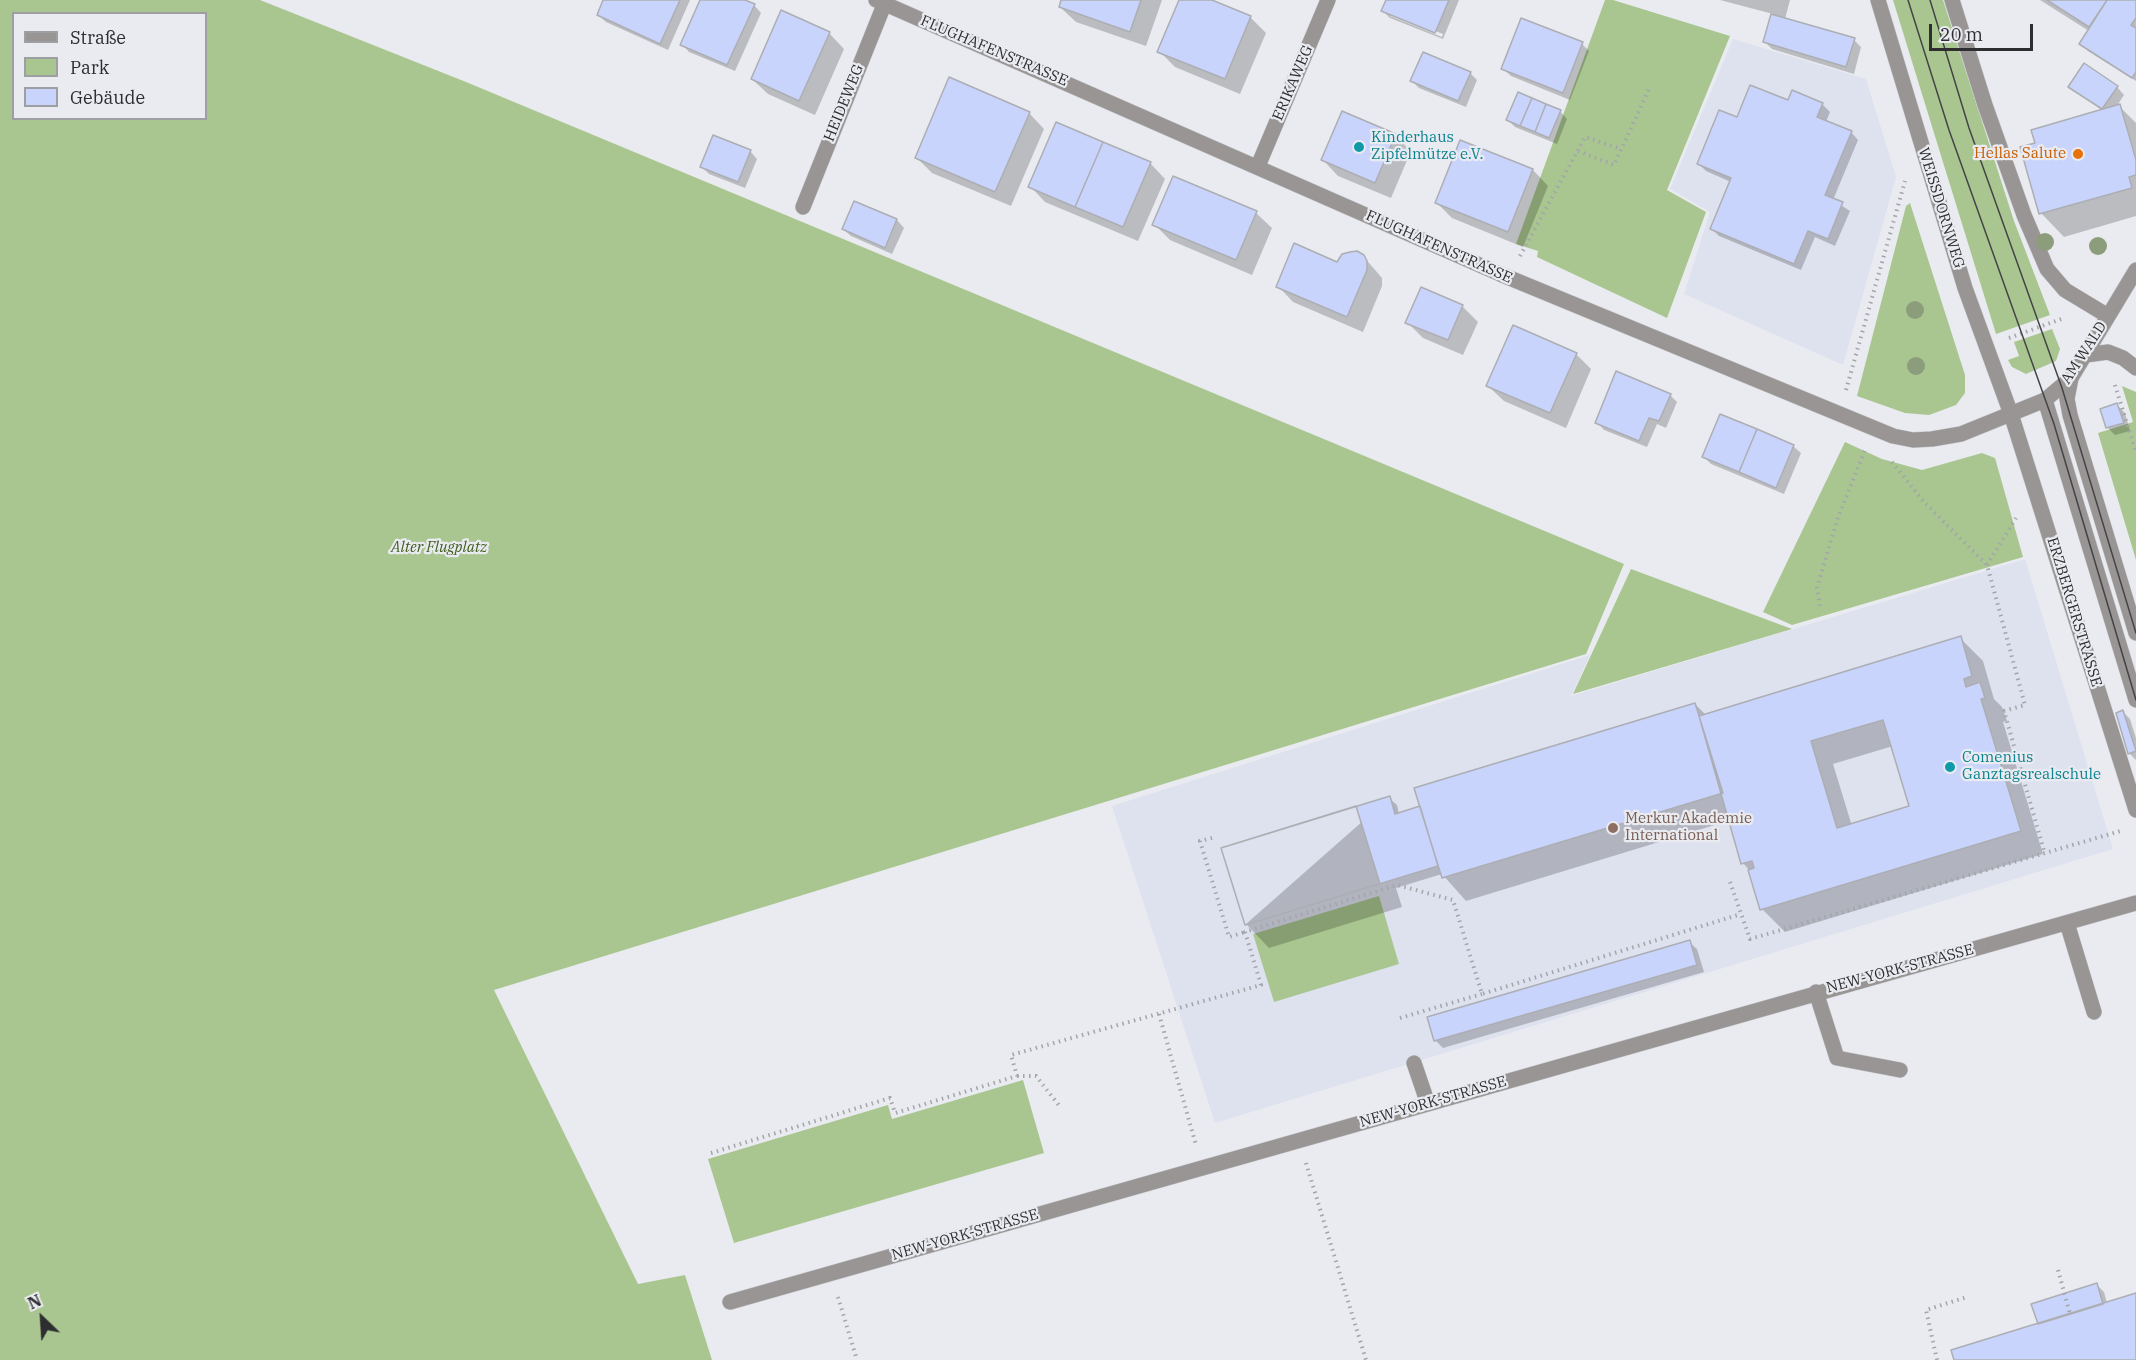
<!DOCTYPE html>
<meta charset="utf-8">
<style>
body{margin:0}
#map{position:relative;width:2136px;height:1360px;overflow:hidden;background:#e9ebf0;font-family:"IBM Plex Serif",serif}
canvas{display:block}
.legend{position:absolute;left:12px;top:12px;width:195px;height:108px;box-sizing:border-box;background:#e9ebf0;border:2px solid #9e9fa3;margin:0;padding:8px 10px;list-style:none;font-size:18px;color:#2e2e30}
.legend li{display:flex;align-items:center;gap:12px;height:30px}
.legend b{width:30px;border:2px solid #9e9fa3}
.north{position:absolute;left:12px;top:1288px;width:60px;height:60px;-webkit-text-stroke:4px #e9ebf0;paint-order:stroke;rotate:335deg;font-size:16px;font-weight:700;line-height:24px;text-align:center;color:#2e2e30}
.north::after{content:'';display:block;margin:auto;width:21px;height:27px;background:#2e2e30;clip-path:polygon(50% 0,100% 100%,50% 72%,0 100%)}
.scale{position:absolute;left:1929px;top:24px;width:104px;height:27px;box-sizing:border-box;border:3px solid #2e2e30;border-top:0;padding-left:8px;font-size:18px;line-height:21px;white-space:nowrap;color:#2e2e30;-webkit-text-stroke:4px #e9ebf0;paint-order:stroke}
</style>
<div id="map">
<canvas width="2136" height="1360"></canvas>
<ul class="legend">
<li><b style="height:8px;background:#989594"></b>Straße</li>
<li><b style="height:16px;background:#a9c690"></b>Park</li>
<li><b style="height:16px;background:#c9d4fc"></b>Gebäude</li>
</ul>
<div class="north">N</div>
<div class="scale">20 m</div>
</div>
<script>
const g = document.querySelector('canvas').getContext('2d');
g.lineJoin = 'round';
function paint(path, color) {
  g.fillStyle = color;
  g.fill(path, 'evenodd');
}
function poly(rows) {
  const path = new Path2D();
  for (const r of rows) {
    path.moveTo(r[0], r[1]);
    for (let i = 2; i < r.length; i += 2) path.lineTo(r[i], r[i + 1]);
  }
  return path;
}
function strokePath(path, color, width, dash) {
  g.strokeStyle = color;
  g.lineWidth = width;
  g.lineCap = dash ? 'butt' : 'round';
  g.setLineDash(dash || []);
  g.stroke(path);
}
function drawText(font, color, halo, rows, align = 'center') {
  g.font = font + ' "IBM Plex Serif",serif';
  g.lineWidth = 4.5;
  g.setLineDash([]);
  g.textBaseline = 'middle';
  g.strokeStyle = halo;
  g.fillStyle = color;
  for (const [text, x, y, turn = 0] of rows) {
    g.save();
    g.translate(x, y);
    g.rotate((+turn || 0) * Math.PI / 180);
    g.textAlign = isNaN(turn) ? turn : align;
    if (halo) g.strokeText(text, 0, 0);
    g.fillText(text, 0, 0);
    g.restore();
  }
}
const built = poly([
 [1733,39,1866,79,1896,177,1843,365,1684,294,1710,212,1670,189],
 [2025,559,2113,849,1215,1123,1112,806,1590,655,1571,696]
]);
const green = poly([
 [0,0,260,0,466,82,1624,564,1586,654,494,990,638,1284,685,1275,712,1360,0,1360],
 [14,14,206,14,206,118,14,118],
 [1605,0,1613,0,1730,36,1667,190,1706,212,1667,318,1537,257,1538,251,1516,244],
 [1893,0,1943,0,2014,221,2050,315,1996,334],
 [1910,203,1965,375,1965,393,1956,405,1929,415,1905,413,1857,396,1906,206],
 [2052,329,2060,349,2056,361,2026,374,2012,367,2008,360,2019,356,2014,342],
 [2122,386,2136,392,2136,560,2098,433,2133,422],
 [1845,442,1882,459,1922,470,1982,453,1995,458,2023,557,1792,625,1763,612],
 [1631,569,1792,629,1573,694],
 [1379,896,1399,964,1274,1002,1253,934],
 [1023,1080,1044,1153,734,1243,708,1159,888,1105,892,1119]
]);
const shadow = poly([
 [605,0,690,0,668,50,606,22,598,15],
 [701,0,742,0,754,5,761,13,735,71,689,52,682,44],
 [1063,0,1162,0,1146,46,1076,22,1060,7],
 [1180,0,1209,0,1250,17,1266,33,1240,94,1175,67,1159,51],
 [1387,0,1459,0,1443,39,1390,18,1383,11],
 [1390,13,1443,34,1442,37,1390,16],
 [1720,0,1790,0,1785,19,1854,40,1861,47,1854,74,1772,49,1765,42,1773,14],
 [2040,0,2136,0,2136,81,2088,51,2081,43,2089,31],
 [829,33,844,49,815,115,768,94,752,79],
 [1582,44,1589,51,1570,100,1511,76,1503,69],
 [1470,73,1477,80,1466,107,1419,88,1412,81],
 [2070,87,2117,87,2124,95,2116,107,2119,106,2136,123,2136,216,2064,237,2041,213,2037,144,2103,111],
 [1788,102,1822,104,1830,112,1826,122,1851,132,1858,140,1833,200,1850,211,1835,246,1815,237,1801,270,1719,236,1712,229,1731,182,1706,171,1699,164,1737,119],
 [1560,111,1567,119,1557,144,1515,127,1508,120],
 [1029,113,1044,129,1011,206,932,173,916,157],
 [1395,136,1411,151,1391,198,1338,176,1323,160],
 [1461,142,1533,170,1548,186,1523,247,1452,218,1437,203],
 [750,151,757,159,745,188,709,174,701,166],
 [1150,163,1165,179,1138,241,1045,202,1030,186],
 [855,203,897,220,904,228,892,254,851,236,843,229],
 [1256,213,1272,228,1252,275,1170,240,1154,224],
 [1363,256,1382,278,1382,286,1363,332,1293,302,1278,286],
 [1462,306,1478,322,1463,355,1423,338,1407,322],
 [1576,354,1591,369,1566,428,1504,401,1488,386],
 [1670,395,1677,402,1666,428,1657,424,1647,447,1604,430,1597,422],
 [2117,405,2125,413,2130,431,2115,435,2108,428,2102,410],
 [1793,446,1801,453,1784,494,1711,464,1703,456],
 [1960,638,1983,661,1994,699,2002,707,2007,721,2003,722,2043,854,1785,932,1762,909,1750,871,1743,863,1731,820,1466,901,1442,874,1396,888,1402,907,1269,948,1246,924,1389,798,1397,805,1399,814,1695,704,1706,715],
 [1893,746,1911,807,1852,826,1833,764],
 [2123,712,2130,719,2136,738,2136,760,2129,753],
 [1689,942,1697,949,1704,972,1443,1048,1435,1040],
 [2097,1285,2104,1292,2107,1303,2136,1294,2136,1360,1955,1360,2039,1324]
]);
const building = poly([
 [603,0,680,0,660,44,597,15,603,0],
 [700,0,745,0,755,4,727,65,680,45,700,0],
 [1061,0,1141,0,1130,32,1059,7,1061,0],
 [1179,0,1212,0,1251,16,1225,79,1157,52,1179,0],
 [1386,0,1449,0,1435,33,1381,11,1386,0],
 [2047,0,2107,0,2089,27,2047,0],
 [2107,0,2136,0,2136,18,2131,25,2136,28,2136,72,2132,78,2079,44,2107,0],
 [781,10,830,32,799,101,751,79,781,10],
 [1771,14,1855,38,1846,67,1763,42,1771,14],
 [1521,18,1583,42,1563,93,1501,69,1521,18],
 [1423,52,1471,72,1458,101,1410,81,1423,52],
 [2084,63,2118,86,2102,109,2068,87,2084,63],
 [949,77,1030,112,995,192,915,158,949,77],
 [1750,85,1788,100,1792,90,1823,103,1817,117,1852,131,1825,195,1843,202,1828,239,1808,231,1794,264,1710,229,1731,178,1697,164,1719,110,1737,117,1750,85],
 [1518,92,1532,98,1520,126,1506,120,1518,92],
 [1532,98,1546,104,1535,132,1520,126,1532,98],
 [1546,104,1561,110,1549,138,1535,132,1546,104],
 [2120,104,2136,160,2136,175,2129,177,2132,188,2039,214,2020,147,2035,143,2031,130,2120,104],
 [1342,111,1396,134,1375,183,1321,160,1342,111],
 [1056,122,1103,142,1075,207,1028,187,1056,122],
 [713,135,751,150,738,182,700,167,713,135],
 [1460,140,1533,169,1508,232,1435,203,1460,140],
 [1103,142,1151,162,1123,227,1075,207,1103,142],
 [1173,176,1257,211,1236,260,1152,225,1173,176],
 [854,201,897,219,885,248,842,229,854,201],
 [1294,243,1337,262,1342,254,1350,252,1357,251,1364,255,1367,261,1367,270,1347,317,1276,287,1294,243],
 [1421,287,1463,305,1448,340,1405,323,1421,287],
 [1513,325,1577,353,1550,413,1486,386,1513,325],
 [1616,371,1671,394,1659,421,1649,418,1639,441,1595,423,1616,371],
 [2117,403,2124,423,2106,428,2100,409,2117,403],
 [1720,414,1757,429,1739,472,1702,457,1720,414],
 [1757,429,1794,445,1776,488,1739,472,1757,429],
 [1961,636,1972,676,1964,679,1966,687,1980,682,1985,698,1981,699,2021,831,1760,910,1748,870,1754,868,1752,861,1741,864,1699,716,1961,636],
 [1883,720,1909,806,1837,828,1811,741,1883,720],
 [1695,703,1723,793,1442,878,1414,788,1695,703],
 [2123,710,2136,751,2128,754,2116,713,2123,710],
 [1390,796,1395,814,1420,806,1438,866,1245,925,1221,848,1390,796],
 [1356,806,1380,884,1245,925,1221,848,1356,806],
 [1690,940,1697,965,1434,1041,1427,1017,1690,940],
 [2097,1283,2103,1304,2038,1324,2031,1304,2097,1283],
 [2136,1293,2136,1360,1954,1360,1951,1350,2136,1293]
]);
const path = poly([
 [1578,151,1614,165,1649,89],
 [1520,256,1585,137,1621,149],
 [2009,338,2064,318],
 [2115,385,2136,453],
 [1846,390,1905,181],
 [1892,462,1924,502,1987,565,2025,705,2004,711,2044,851],
 [1987,565,2016,518],
 [1820,606,1817,588,1837,520,1865,450],
 [1212,838,1200,841,1229,937,1245,932],
 [1730,882,1750,939,2124,830],
 [1159,1014,1196,1145],
 [1400,1018,1482,994],
 [1017,1076,1036,1076,1061,1108],
 [711,1153,890,1098,895,1113,1017,1076,1011,1055,1261,985,1245,932,1397,885,1453,900,1482,994,1741,914],
 [1306,1163,1366,1360],
 [2058,1270,2070,1314],
 [838,1297,857,1360],
 [1937,1360,1926,1310,1967,1297]
]);
const minor = poly([
 [876,0,1500,274,1893,436,1913,440,1932,439,1961,434,2045,400,2071,378,2136,270],
 [1878,0,1965,288,2011,414,2136,810],
 [1952,0,1985,105,2024,215,2047,269,2065,290,2108,316],
 [1258,166,1328,0],
 [803,207,886,0],
 [2086,355,2108,352,2123,358,2136,368],
 [2071,378,2067,399,2070,415,2136,633],
 [2045,400,2136,700],
 [2067,923,2094,1012],
 [1816,992,1837,1058,1900,1070],
 [1414,1063,1428,1104],
 [730,1302,2136,903]
]);
const tram = poly([
 [1908,0,1949,130,2054,424,2136,700],
 [1930,0,1969,128,2062,388,2136,633]
]);
const trees = [
 [2045,242],
 [2098,246],
 [1915,310],
 [1916,366]
];
const markers = [
 [1359,147,6,"#0f9aa8"],
 [2078,154,6,"#e8710a"],
 [1950,767,6,"#0f9aa8"],
 [1613,828,6,"#8d6e63"]
];
const streetNames = [
 ["FLUGHAFENSTRASSE",994,51,23],
 ["ERIKAWEG",1293,83,-67],
 ["HEIDEWEG",844,103,-68],
 ["WEISSDORNWEG",1941,208,73],
 ["FLUGHAFENSTRASSE",1439,247,24],
 ["AM WALD",2084,353,-57],
 ["ERZBERGERSTRASSE",2074,612,73],
 ["NEW-YORK-STRASSE",1900,969,-15],
 ["NEW-YORK-STRASSE",1433,1102,-16],
 ["NEW-YORK-STRASSE",965,1235,-16]
];
const cultureNames = [
 ["Kinderhaus",1371,138],
 ["Zipfelmütze e.V.",1371,155],
 ["Comenius",1962,758],
 ["Ganztagsrealschule",1962,775]
];
const foodNames = [
 ["Hellas Salute",2066,154]
];
const parkNames = [
 ["Alter Flugplatz",439,548]
];
const educationNames = [
 ["Merkur Akademie",1625,819],
 ["International",1625,836]
];
paint(built, '#dee2ef');
paint(green, '#a9c690');
paint(shadow, '#0003');
paint(building, '#c9d4fc');
strokePath(building, '#acaeb3', 1.5);
strokePath(minor, '#c7c9cd', 16);
strokePath(path, '#a3a5a9', 4, [1.5, 4.5]);
strokePath(minor, '#989594', 15);
strokePath(tram, '#444447', 1.5);
g.fillStyle = '#8c9d7b';
for (const [x, y] of trees) {
  g.beginPath();
  g.arc(x, y, 9, 0, 2 * Math.PI);
  g.fill();
}
for (const [x, y, r, color] of markers) {
  const dot = new Path2D();
  dot.arc(x, y, r, 0, 2 * Math.PI);
  g.fillStyle = color;
  g.fill(dot);
  strokePath(dot, '#e9ebf0', 2);
}
drawText('15px', '#2e2e30', '#e9ebf0', streetNames);
drawText('15px', '#0d838f', '#e9ebf0', cultureNames, 'left');
drawText('15px', '#c56008', '#e9ebf0', foodNames, 'right');
drawText('italic 15px', '#3f5d1b', '#e9ebf0', parkNames);
drawText('15px', '#785e54', '#e9ebf0', educationNames, 'left');
</script>
